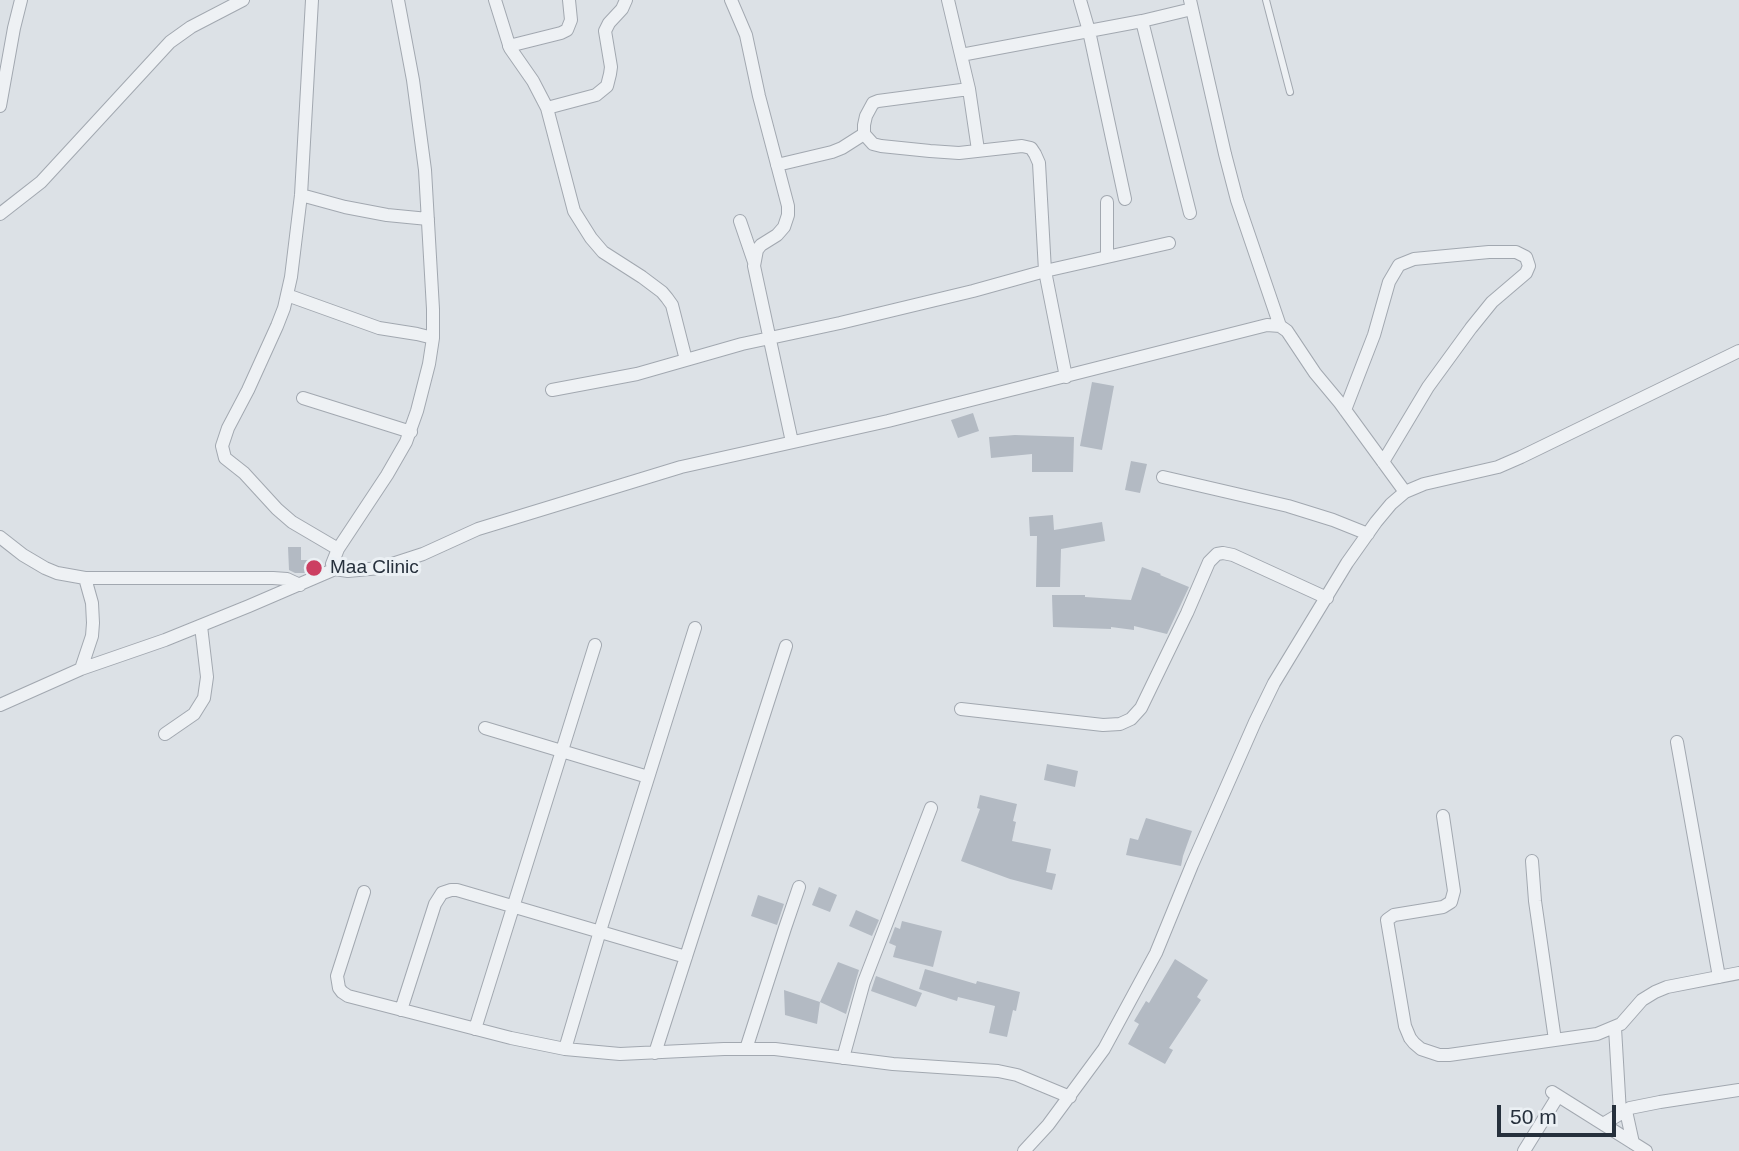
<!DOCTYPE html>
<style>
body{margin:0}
#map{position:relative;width:1739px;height:1151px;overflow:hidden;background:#dce1e6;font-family:Arial,sans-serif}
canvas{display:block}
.scale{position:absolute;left:1497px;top:1105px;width:119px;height:32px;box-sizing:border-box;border:4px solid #26303c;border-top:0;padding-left:9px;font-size:21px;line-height:24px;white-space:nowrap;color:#26303c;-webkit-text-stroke:5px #ebf0f4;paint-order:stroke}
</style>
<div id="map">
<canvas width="1739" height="1151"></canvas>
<div class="scale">50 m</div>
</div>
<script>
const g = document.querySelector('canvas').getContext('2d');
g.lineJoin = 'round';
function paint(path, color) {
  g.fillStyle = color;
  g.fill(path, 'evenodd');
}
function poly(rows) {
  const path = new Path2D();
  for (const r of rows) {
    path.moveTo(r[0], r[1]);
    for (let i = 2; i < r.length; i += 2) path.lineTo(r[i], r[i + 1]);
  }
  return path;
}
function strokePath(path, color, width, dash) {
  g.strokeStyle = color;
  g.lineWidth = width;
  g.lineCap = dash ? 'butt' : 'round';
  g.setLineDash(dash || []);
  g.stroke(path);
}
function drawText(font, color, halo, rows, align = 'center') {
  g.font = font + ' Arial,sans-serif';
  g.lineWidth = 6;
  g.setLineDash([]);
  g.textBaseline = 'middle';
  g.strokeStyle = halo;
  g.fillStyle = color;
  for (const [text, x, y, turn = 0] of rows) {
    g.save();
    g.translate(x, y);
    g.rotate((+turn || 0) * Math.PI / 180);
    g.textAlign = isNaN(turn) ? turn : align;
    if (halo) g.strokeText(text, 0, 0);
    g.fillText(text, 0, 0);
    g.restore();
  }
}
const building = poly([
 [1092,382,1114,386,1102,450,1080,446],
 [973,413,979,431,958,438,951,420],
 [1015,435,1074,437,1073,472,1032,472,1032,454,991,458,989,437],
 [1131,461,1147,464,1140,493,1125,490],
 [1053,515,1054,530,1102,522,1105,541,1061,549,1060,587,1036,587,1037,536,1030,536,1029,517],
 [288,547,301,547,301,560,310,560,310,570,304,573,295,573,289,570],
 [1142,567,1161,574,1160,575,1189,587,1167,634,1134,626,1134,630,1111,627,1111,629,1053,627,1052,595,1085,595,1085,597,1131,600],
 [1047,764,1078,771,1075,787,1044,780],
 [980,795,1017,804,1013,821,1016,822,1012,841,1051,849,1046,872,1056,874,1052,890,1010,879,961,861,980,809,977,808],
 [1146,818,1192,831,1183,856,1181,866,1126,855,1130,838,1138,840],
 [819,887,837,895,830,912,812,905],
 [758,895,784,904,777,925,751,916],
 [856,910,879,920,872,936,849,926],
 [902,921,942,931,933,967,893,957,896,946,889,943,895,927,900,929],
 [1175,959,1208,980,1197,997,1201,1000,1169,1048,1173,1050,1165,1064,1128,1044,1139,1024,1134,1021,1146,1001,1149,1003],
 [838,962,859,970,846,1014,820,1002],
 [925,969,976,984,977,981,1020,992,1016,1011,1013,1010,1007,1037,989,1033,995,1006,958,997,957,1001,919,989],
 [876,976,922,993,916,1007,871,991],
 [784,990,820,1002,817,1024,785,1015]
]);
const lane = poly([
 [1266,0,1290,92]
]);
const street = poly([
 [312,0,301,195,291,277,284,308,277,326,248,390,228,428,222,446,225,458,244,473,277,509,292,522,338,549],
 [398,0,413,80,425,170,433,309,433,338,429,364,417,411,406,442,387,475,338,549,332,564,335,569,348,571,380,568,423,554,478,529,681,467,888,421,1267,325,1280,326,1287,331,1315,373,1340,403,1405,492],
 [495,0,510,48,533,81,547,108,574,211,591,238,603,252,642,277,662,292,667,298,672,305,686,360],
 [731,0,746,35,759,96,788,206,788,215,784,227,777,235,761,245,757,250,754,266,792,442],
 [948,0,969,89,978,150],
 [1080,0,1089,31,1125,199],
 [1190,0,1225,154,1237,200,1280,326],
 [1142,21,1190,213],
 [509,46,561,33,567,30,571,20,569,0],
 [961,55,1142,21,1192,9],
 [969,89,878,101,873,103,866,116,864,125,864,134,873,144,881,146,930,151,959,153,1022,146,1031,148,1035,154,1039,163,1045,271,1066,377],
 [0,106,14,28,21,0],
 [547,108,596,95,607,86,610,74,611,67,605,31,609,23,622,9,626,0],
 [777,165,832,152,842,148,864,134],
 [301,195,345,207,387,215,428,219],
 [1107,202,1107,257],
 [0,214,41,182,170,42,191,27,243,0],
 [740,221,754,262],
 [287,295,379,328,417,334,433,338],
 [552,390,637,374,742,344,840,323,973,291,1045,271,1169,243],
 [303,398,411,432],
 [1345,410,1374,335,1389,282,1399,265,1414,259,1489,252,1516,252,1526,257,1529,266,1526,273,1492,302,1471,328,1428,387,1383,462],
 [1163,477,1288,506,1333,520,1368,534],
 [0,537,23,555,45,568,57,573,85,578,273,578,287,579,300,585],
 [81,669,92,636,93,623,92,603,85,578],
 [0,705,81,669,165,640,249,606,335,569],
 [961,709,1103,725,1120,724,1131,719,1141,708,1187,613,1209,562,1217,554,1223,553,1233,555,1327,598],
 [485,728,648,777],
 [165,734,194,714,204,698,207,677,201,626],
 [1677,742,1719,977],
 [1443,816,1454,891,1451,902,1443,907,1394,915,1387,920,1405,1026,1410,1038,1414,1043,1421,1049,1439,1055,1449,1055,1597,1034,1621,1024,1642,1000,1655,992,1667,987,1739,973],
 [1532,861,1535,901,1555,1040],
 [364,892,337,976,339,988,342,992,348,996,511,1038,565,1049,620,1054,724,1049,775,1049,893,1064,998,1071,1017,1075,1070,1097],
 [401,1010,435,904,442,893,451,890,457,890,686,957],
 [1615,1028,1620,1113],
 [475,1029,595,645],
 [565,1049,600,931,695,628],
 [746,1049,785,928,799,887],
 [655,1053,786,646],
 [843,1058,864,982,931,808],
 [1552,1092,1646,1151],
 [1626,1111,1633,1143],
 [1603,1124,1630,1108,1660,1102,1739,1090],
 [1024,1151,1048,1125,1104,1049,1156,953,1192,865,1255,722,1274,683,1347,563,1376,522,1391,504,1405,492,1424,484,1498,467,1521,457,1739,351],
 [1524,1151,1558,1096]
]);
const markers = [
 [314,568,9,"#cc3f62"]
];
const poiNames = [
 ["Maa Clinic",330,568]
];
paint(building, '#b3bac3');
strokePath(lane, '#a2a8b0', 8);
strokePath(street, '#a2a8b0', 14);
strokePath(lane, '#eef1f4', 6);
strokePath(street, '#eef1f4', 12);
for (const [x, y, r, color] of markers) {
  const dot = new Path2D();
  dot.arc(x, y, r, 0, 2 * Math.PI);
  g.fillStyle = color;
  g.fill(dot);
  strokePath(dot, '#ebf0f4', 2.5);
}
drawText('19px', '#26303c', '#ebf0f4', poiNames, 'left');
</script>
